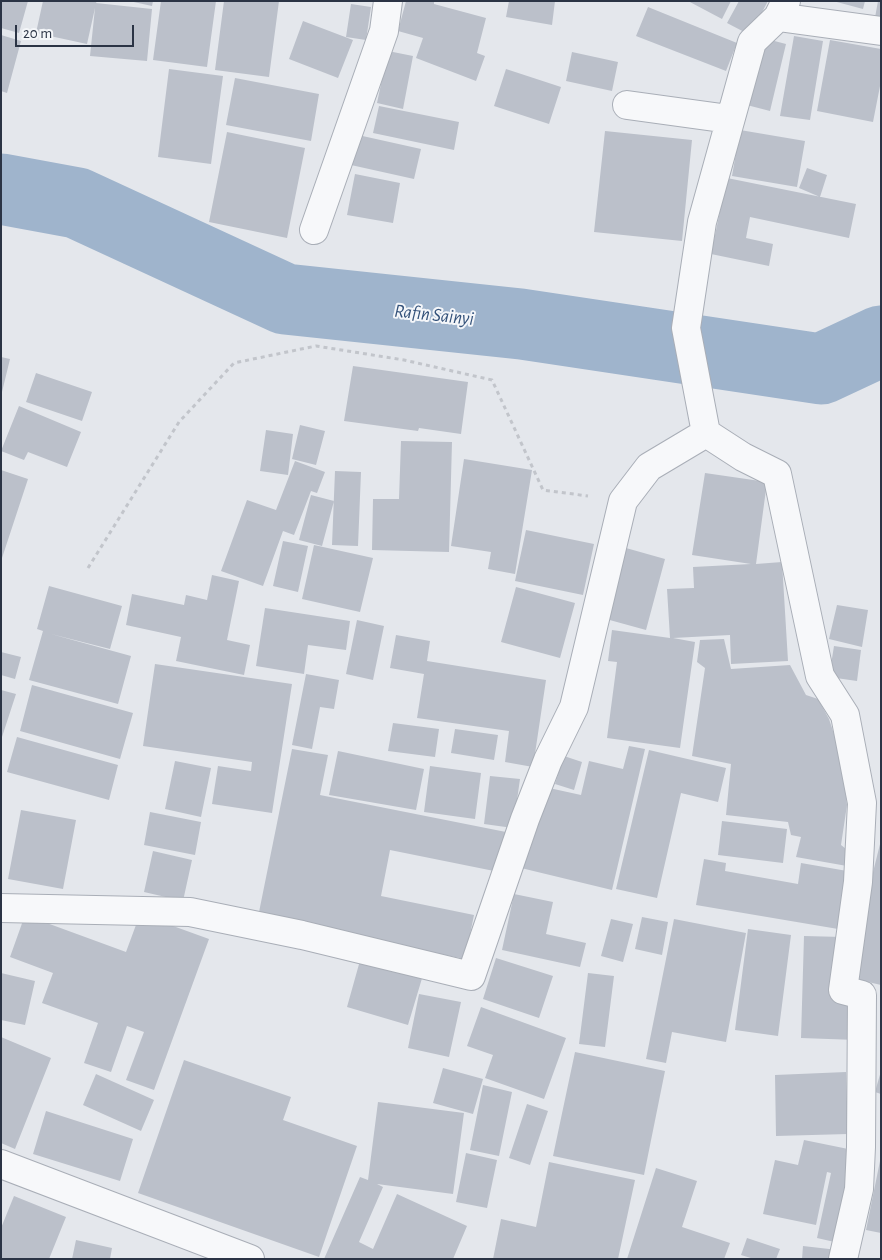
<!DOCTYPE html>
<style>
body{margin:0}
#map{position:relative;width:882px;height:1260px;overflow:hidden;background:#e4e7ec;font-family:"Alegreya Sans",sans-serif}
canvas{display:block}
.frame{position:absolute;inset:0;border:2px solid #2b3445;pointer-events:none}
.scale{position:absolute;left:15px;top:25px;width:119px;height:22px;box-sizing:border-box;border:2px solid #2b3445;border-top:0;padding-left:6px;font-size:15px;line-height:18px;white-space:nowrap;color:#2b3445;-webkit-text-stroke:4px #f4f6f9;paint-order:stroke}
</style>
<div id="map">
<canvas width="882" height="1260"></canvas>
<div class="frame"></div>
<div class="scale">20 m</div>
</div>
<script>
const g = document.querySelector('canvas').getContext('2d');
g.lineJoin = 'round';
function poly(rows) {
  const path = new Path2D();
  for (const r of rows) {
    path.moveTo(r[0], r[1]);
    for (let i = 2; i < r.length; i += 2) path.lineTo(r[i], r[i + 1]);
  }
  return path;
}
function strokePath(path, color, width, dash) {
  g.strokeStyle = color;
  g.lineWidth = width;
  g.lineCap = dash ? 'butt' : 'round';
  g.setLineDash(dash || []);
  g.stroke(path);
}
function paint(path, color) {
  g.fillStyle = color;
  g.fill(path, 'evenodd');
}
function drawText(font, color, halo, rows, align = 'center') {
  g.font = font + ' "Alegreya Sans",sans-serif';
  g.lineWidth = 4;
  g.setLineDash([]);
  g.textBaseline = 'middle';
  g.strokeStyle = halo;
  g.fillStyle = color;
  for (const [text, x, y, turn = 0] of rows) {
    g.save();
    g.translate(x, y);
    g.rotate((+turn || 0) * Math.PI / 180);
    g.textAlign = isNaN(turn) ? turn : align;
    if (halo) g.strokeText(text, 0, 0);
    g.fillText(text, 0, 0);
    g.restore();
  }
}
const river = poly([
 [1,189,77,203,285,299,521,324,821,369,881,341]
]);
const building = poly([
 [1,1,28,1,19,33,1,28],
 [43,1,97,1,96,3,152,9,147,61,90,56,95,8,87,44,36,33],
 [129,1,153,1,152,6],
 [161,1,216,1,207,67,153,60],
 [224,1,279,1,269,77,215,70],
 [406,1,434,1,434,4,486,18,477,53,485,56,476,81,416,58,423,38,398,31],
 [509,1,555,1,552,25,506,17],
 [688,1,731,1,722,19],
 [739,1,768,1,750,35,727,23],
 [833,1,865,1,863,9],
 [878,1,881,1,881,24,874,23],
 [351,4,371,7,366,40,346,37],
 [648,7,737,43,726,71,636,36],
 [303,21,353,40,338,78,289,59],
 [1,35,21,41,7,93,1,91],
 [794,36,823,41,810,120,780,116],
 [759,37,786,44,770,111,743,104],
 [830,40,881,49,881,81,873,122,817,111],
 [388,51,413,56,403,109,377,103],
 [572,52,618,62,612,91,566,81],
 [169,69,223,76,211,164,158,157],
 [506,69,561,87,549,124,494,106],
 [235,78,319,94,311,141,226,125],
 [379,106,459,122,454,150,373,133],
 [740,130,805,141,797,187,732,176],
 [605,131,692,140,682,241,594,232],
 [227,132,305,148,287,238,209,222],
 [358,135,421,149,414,179,351,165],
 [807,168,827,175,820,197,799,188],
 [355,174,400,183,393,223,347,215],
 [727,178,856,204,849,238,750,217,746,238,773,244,769,266,711,254],
 [1,357,10,359,2,392,1,392],
 [353,366,468,382,461,434,419,428,418,431,344,421],
 [36,373,92,392,82,421,26,402],
 [19,406,81,432,67,467,28,452,24,460,1,451],
 [300,425,325,431,316,465,292,459],
 [266,430,293,434,288,475,260,471],
 [401,441,452,442,449,552,372,550,373,499,399,499],
 [464,459,532,470,515,574,488,569,491,552,451,546],
 [295,461,325,472,317,493,311,491,294,535,283,531,263,586,221,571,247,500,276,510],
 [1,470,28,479,2,558,1,558],
 [335,471,361,472,358,546,332,545],
 [705,473,767,482,756,564,782,562,788,661,731,664,730,635,673,638,695,642,680,748,607,738,617,662,608,661,612,630,670,638,667,589,694,588,693,567,751,564,692,555],
 [311,495,334,501,322,546,299,540],
 [526,530,594,544,583,595,515,581],
 [283,541,308,546,298,592,273,586],
 [314,545,373,558,360,612,302,599],
 [626,548,665,559,646,630,606,619],
 [212,575,239,581,227,640,250,645,244,675,176,661,181,637,126,625,132,594,184,605,186,595,207,600],
 [49,586,122,606,110,649,51,634,131,656,118,704,29,680,43,631,37,629],
 [516,587,575,603,560,658,501,642],
 [837,605,868,610,862,647,829,639],
 [265,608,350,621,346,650,308,645,304,674,256,666],
 [357,620,384,626,373,680,346,674],
 [396,635,430,641,427,661,546,680,533,767,505,762,509,731,417,718,424,674,390,668],
 [724,639,731,669,790,665,806,695,818,699,829,719,841,755,847,805,841,845,850,852,847,866,796,857,801,837,791,835,788,822,726,815,731,764,692,756,705,668,697,662,700,640],
 [834,646,861,650,857,681,829,677],
 [1,652,21,657,15,679,1,675],
 [155,664,292,684,272,813,212,804,218,766,251,771,252,762,143,746],
 [306,674,339,680,334,709,320,707,312,749,292,745],
 [32,685,133,713,120,759,20,731],
 [1,690,16,694,2,737,1,737],
 [393,723,439,729,435,757,388,751],
 [455,729,498,735,494,760,451,753],
 [17,737,118,765,109,800,7,772],
 [629,746,645,749,612,890,521,868,540,786,581,795,589,761,623,769],
 [292,749,328,755,320,795,506,832,499,872,390,850,381,896,474,915,465,959,258,917],
 [649,750,726,768,718,802,681,793,657,898,616,889],
 [338,751,424,769,416,810,329,795],
 [564,756,582,762,574,790,555,784],
 [175,761,211,768,201,817,165,809],
 [430,766,481,773,475,819,424,812],
 [490,776,520,779,513,828,484,824],
 [21,810,76,820,63,889,8,879],
 [150,812,201,822,195,855,144,845],
 [722,821,787,829,783,863,718,855],
 [881,840,881,985,847,977],
 [153,851,192,860,183,901,144,892],
 [704,859,726,863,725,871,798,884,801,863,853,872,844,930,696,905],
 [514,894,553,902,546,934,586,943,580,967,502,950],
 [140,914,209,939,154,1090,126,1080,144,1032,127,1026,111,1072,84,1063,98,1023,42,1003,53,973,10,957,25,915,126,952],
 [642,917,668,922,662,955,635,949],
 [611,919,633,924,623,962,601,956],
 [674,919,746,933,726,1042,672,1032,666,1063,646,1059],
 [748,929,791,935,778,1036,735,1030],
 [804,936,843,937,857,1003,856,1040,801,1038],
 [361,957,423,975,408,1025,347,1007],
 [496,958,553,976,539,1018,483,999],
 [1,973,35,981,25,1025,1,1020],
 [588,973,614,976,605,1047,579,1044],
 [419,994,461,1002,449,1057,408,1048],
 [481,1007,566,1038,544,1099,485,1078,493,1055,467,1046],
 [1,1037,51,1058,15,1149,1,1143],
 [575,1052,665,1071,644,1175,553,1156],
 [184,1060,291,1097,283,1120,357,1146,319,1257,138,1193],
 [443,1068,483,1079,473,1114,433,1103],
 [881,1071,881,1094,875,1092],
 [846,1072,848,1134,776,1136,775,1075],
 [96,1074,154,1100,141,1131,83,1105],
 [483,1085,512,1092,499,1156,470,1150],
 [378,1102,464,1113,453,1194,377,1184,383,1187,359,1242,373,1249,397,1194,467,1226,453,1259,324,1259,360,1177,368,1180],
 [527,1104,548,1111,530,1165,509,1158],
 [46,1111,133,1139,120,1181,33,1154],
 [804,1140,858,1151,839,1243,817,1238,831,1173,827,1172,816,1225,763,1214,775,1160,798,1165],
 [466,1153,497,1160,487,1208,456,1202],
 [880,1161,881,1161,881,1233,866,1230],
 [549,1162,635,1180,618,1259,493,1259,501,1219,536,1227],
 [656,1168,697,1181,682,1227,730,1243,724,1259,627,1259],
 [14,1196,66,1217,49,1259,1,1259,1,1228],
 [747,1238,780,1249,776,1259,754,1259,741,1255],
 [76,1240,112,1248,110,1259,72,1259],
 [803,1246,838,1250,837,1259,802,1259]
]);
const path = poly([
 [88,568,179,422,234,363,316,346,404,360,492,380,543,490,588,496]
]);
const minor = poly([
 [786,1,778,17,752,42,702,222,686,328,706,433,743,457,777,474,820,676,845,715,862,803,858,882,843,990,862,995,861,1147,859,1189,843,1259],
 [778,17,881,31],
 [627,105,729,119],
 [314,230,384,31,388,1],
 [1,908,190,912,302,935,471,976,525,819,548,760,574,707,623,501,649,467,706,433],
 [1,1164,250,1259]
]);
const waterNames = [
 ["Rafin Sainyi",434,315,6]
];
strokePath(river, '#9fb4cc', 71);
paint(building, '#bbc0ca');
strokePath(minor, '#a9aeb7', 30);
strokePath(path, '#c2c5cb', 3, [4, 4]);
strokePath(minor, '#f7f8fa', 28);
drawText('italic 19px', '#34527a', '#f4f6f9', waterNames);
</script>
